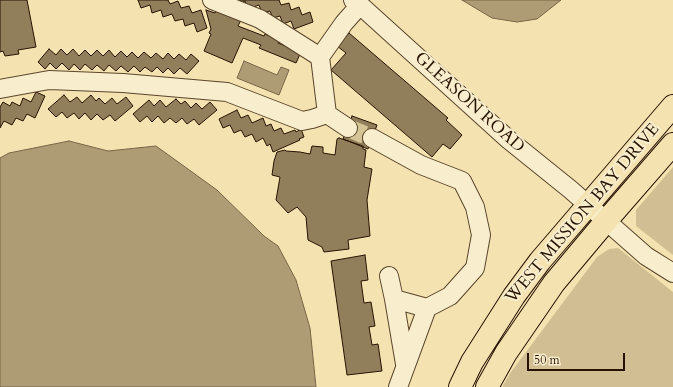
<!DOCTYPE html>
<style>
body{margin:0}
#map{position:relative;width:673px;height:387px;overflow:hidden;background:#f4e3b1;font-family:Cardo,serif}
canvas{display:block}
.scale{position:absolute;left:527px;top:353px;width:98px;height:18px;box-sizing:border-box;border:2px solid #261200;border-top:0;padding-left:5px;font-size:12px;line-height:14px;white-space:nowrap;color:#261200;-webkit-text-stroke:3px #f8edcc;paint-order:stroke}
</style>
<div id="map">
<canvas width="673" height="387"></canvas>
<div class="scale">50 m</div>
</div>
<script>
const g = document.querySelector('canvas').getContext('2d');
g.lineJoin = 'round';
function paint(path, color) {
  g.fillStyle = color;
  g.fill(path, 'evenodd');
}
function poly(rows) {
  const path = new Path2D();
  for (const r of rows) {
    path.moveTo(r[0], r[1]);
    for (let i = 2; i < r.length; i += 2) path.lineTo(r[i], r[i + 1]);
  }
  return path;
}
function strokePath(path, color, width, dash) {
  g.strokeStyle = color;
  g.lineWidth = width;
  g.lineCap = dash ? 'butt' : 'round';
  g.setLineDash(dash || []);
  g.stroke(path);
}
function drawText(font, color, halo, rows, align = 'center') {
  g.font = font + ' Cardo,serif';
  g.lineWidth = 4;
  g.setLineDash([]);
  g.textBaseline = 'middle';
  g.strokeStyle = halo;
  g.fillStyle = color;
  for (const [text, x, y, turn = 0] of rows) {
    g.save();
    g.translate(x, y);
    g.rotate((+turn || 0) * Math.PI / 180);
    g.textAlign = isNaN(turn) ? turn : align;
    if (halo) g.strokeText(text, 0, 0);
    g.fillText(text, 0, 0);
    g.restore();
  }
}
const green = poly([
 [673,167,673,255,636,226,636,210],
 [618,248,673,292,673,387,502,387,511,372,597,257,609,249]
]);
const water = poly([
 [462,0,561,0,537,19,517,22,492,18,462,0],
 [244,61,277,75,281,67,289,70,279,95,237,78,244,61],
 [69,141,108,151,156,146,217,190,264,236,278,246,296,280,310,328,316,387,0,387,0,158,9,153,69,141]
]);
const building = poly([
 [0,0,27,0,36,47,18,50,19,54,5,56,3,51,0,52,0,0],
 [138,0,168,0,170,4,178,1,181,8,189,6,192,13,201,10,207,28,197,32,194,23,185,26,183,19,175,21,172,14,163,17,161,10,152,13,150,5,141,8,138,0],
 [240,0,279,0,281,5,289,3,291,10,299,7,302,15,310,12,313,22,294,29,291,21,283,24,280,16,273,18,270,11,262,13,259,5,248,9,245,1,241,3,240,0],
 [206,10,215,13,217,10,241,20,238,26,264,36,265,34,279,40,278,43,301,52,296,63,259,48,261,45,243,38,232,63,204,51,211,34,209,33,211,29,206,10],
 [349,33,448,118,446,120,462,135,450,149,443,144,432,157,331,70,346,53,337,46,349,33],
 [49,49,56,55,61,49,67,55,73,49,79,56,85,50,91,56,97,50,103,56,109,50,115,57,121,51,127,57,132,52,138,58,144,52,151,58,156,53,163,59,168,53,174,59,179,54,186,60,191,54,199,61,187,74,180,68,174,74,168,68,163,73,157,67,152,72,145,67,140,72,134,66,128,72,121,66,116,71,109,65,104,71,97,65,92,70,85,64,80,70,74,64,69,70,62,63,56,69,50,63,45,69,38,62,49,49],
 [36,92,45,96,35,118,27,114,23,121,16,118,12,125,4,121,0,128,0,107,3,102,10,106,12,102,20,106,23,98,31,102,36,92],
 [64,95,70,102,77,97,82,103,91,95,96,101,99,98,105,104,112,98,117,104,126,97,133,106,115,121,110,115,103,120,97,114,91,120,85,113,79,119,74,113,67,118,62,112,56,117,48,109,64,95],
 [176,99,181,104,185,101,191,108,196,103,202,109,210,102,217,110,199,125,194,119,187,124,182,118,176,123,170,118,164,123,158,116,152,122,147,116,140,122,133,114,149,100,154,106,160,100,166,107,176,99],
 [237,110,241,118,248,115,252,123,263,118,266,126,271,124,274,131,281,128,284,134,295,130,296,132,301,129,304,137,299,139,300,140,273,152,270,144,267,146,263,138,256,142,252,134,245,137,241,130,234,133,230,125,223,128,219,119,237,110],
 [352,116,377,125,368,149,343,139,352,116],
 [339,138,363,146,363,149,366,150,364,167,372,169,367,200,370,236,348,240,349,249,324,252,322,247,308,240,306,217,297,207,288,213,276,200,280,177,272,175,274,161,277,152,285,150,286,151,300,152,310,154,312,146,323,147,323,153,335,155,337,139,339,138],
 [365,255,368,280,361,281,364,303,371,302,375,326,369,327,372,345,378,344,382,371,347,375,331,261,365,255]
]);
const minorTunnel = poly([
 [348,128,372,138]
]);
const minor = poly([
 [212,0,260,19,320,57,327,114],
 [353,0,360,5,509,140,571,190,646,256,673,273],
 [320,57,344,23,360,5],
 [0,89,49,80,123,83,227,92,302,121,312,119,327,114,348,128],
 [372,138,421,165,462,181,475,207,481,235,475,268,450,296,427,308,398,387],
 [389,276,394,299,427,308],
 [394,299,405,364]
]);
const major = poly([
 [460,387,472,362,514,296,540,261,673,106],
 [487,387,506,353,554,283,606,221,673,144]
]);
const streetNames = [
 ["GLEASON ROAD",469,103,42],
 ["WEST MISSION BAY DRIVE",583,214,-50]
];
paint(green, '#d1bf93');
paint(water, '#ae9c75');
strokePath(water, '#786546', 1);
paint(building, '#917f5c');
strokePath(building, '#261200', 1);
strokePath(minorTunnel, '#d5c496', 18, [18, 9]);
strokePath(minor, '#5a462c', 20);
strokePath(major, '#261200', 24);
strokePath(minor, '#f8edcc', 18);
strokePath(major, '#f4e3b1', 22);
drawText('17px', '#261200', '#f8edcc', streetNames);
</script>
